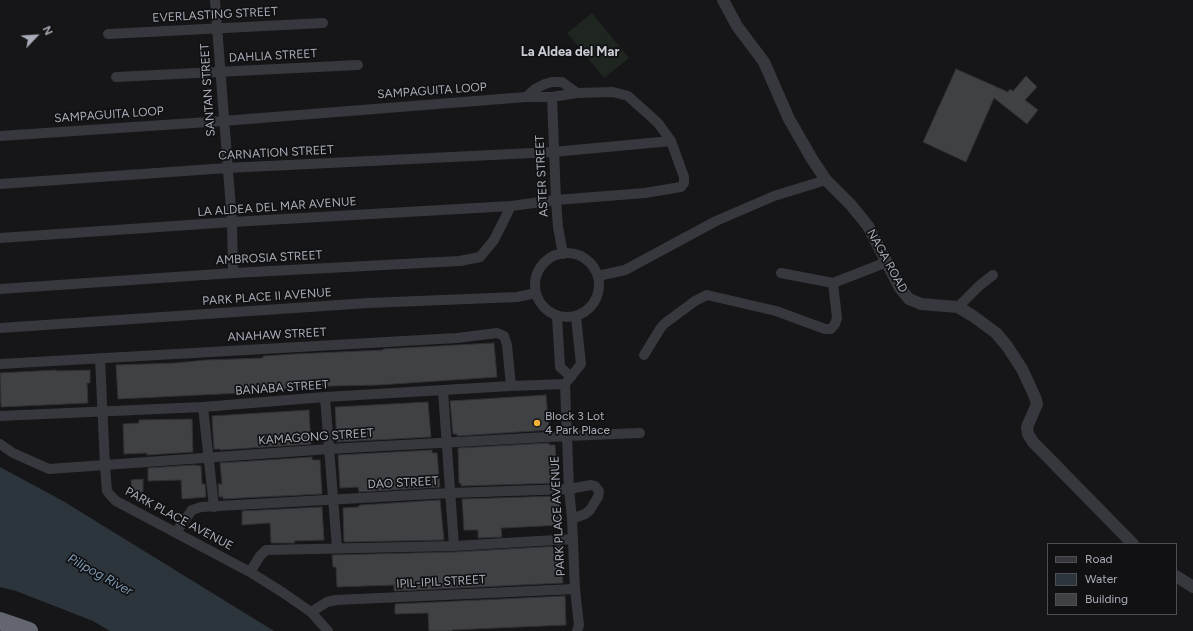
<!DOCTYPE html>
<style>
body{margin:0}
#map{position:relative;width:1193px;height:631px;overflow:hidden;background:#161618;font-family:Figtree,sans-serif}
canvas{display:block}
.legend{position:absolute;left:1047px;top:543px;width:130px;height:72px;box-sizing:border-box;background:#111113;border:1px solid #4d4f55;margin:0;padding:5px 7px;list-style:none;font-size:12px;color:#a8adb8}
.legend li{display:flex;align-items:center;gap:8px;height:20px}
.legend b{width:20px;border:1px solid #4d4f55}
.north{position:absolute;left:16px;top:16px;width:40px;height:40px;-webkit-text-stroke:3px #111113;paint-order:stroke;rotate:65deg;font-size:11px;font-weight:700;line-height:16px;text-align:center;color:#a8adb8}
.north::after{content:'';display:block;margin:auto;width:14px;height:18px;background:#a8adb8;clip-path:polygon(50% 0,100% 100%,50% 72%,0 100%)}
</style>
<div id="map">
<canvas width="1193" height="631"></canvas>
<ul class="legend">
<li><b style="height:5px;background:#37383d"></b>Road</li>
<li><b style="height:11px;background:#2c353c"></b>Water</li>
<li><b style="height:11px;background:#404145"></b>Building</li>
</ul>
<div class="north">N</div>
</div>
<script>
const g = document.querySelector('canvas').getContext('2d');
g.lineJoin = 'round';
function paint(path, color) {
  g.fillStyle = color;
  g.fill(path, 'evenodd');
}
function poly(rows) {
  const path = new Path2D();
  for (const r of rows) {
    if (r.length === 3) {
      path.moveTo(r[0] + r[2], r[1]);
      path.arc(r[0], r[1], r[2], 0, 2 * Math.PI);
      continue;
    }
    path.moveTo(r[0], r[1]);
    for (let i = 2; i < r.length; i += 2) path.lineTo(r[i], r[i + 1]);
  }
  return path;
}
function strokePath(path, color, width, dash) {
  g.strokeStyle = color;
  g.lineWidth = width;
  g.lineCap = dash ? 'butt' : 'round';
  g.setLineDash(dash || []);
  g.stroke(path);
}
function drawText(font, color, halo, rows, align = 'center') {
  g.font = font + ' Figtree,sans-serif';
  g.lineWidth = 3.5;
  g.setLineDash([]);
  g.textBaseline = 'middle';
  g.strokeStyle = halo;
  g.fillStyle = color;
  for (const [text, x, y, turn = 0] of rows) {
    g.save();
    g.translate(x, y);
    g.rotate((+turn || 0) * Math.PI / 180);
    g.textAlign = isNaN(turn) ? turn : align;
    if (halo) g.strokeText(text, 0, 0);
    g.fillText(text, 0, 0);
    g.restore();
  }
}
const green = poly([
 [592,13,629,58,604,78,567,33]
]);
const water = poly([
 [0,467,63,501,274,631,110,631,93,621,16,591,0,587]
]);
const building = poly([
 [956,69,1008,92,1010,89,1013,91,1026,76,1037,87,1025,100,1038,110,1027,124,994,98,966,162,923,142,956,69],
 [494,343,497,377,379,385,289,387,289,389,261,390,262,392,118,399,116,365,175,363,206,360,263,358,263,356,295,354,383,350,383,349,494,343],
 [56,370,56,371,90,370,90,383,87,383,88,403,1,407,0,373,56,370],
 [546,395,549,430,457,436,457,434,453,434,450,401,546,395],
 [428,402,431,437,337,442,335,407,428,402],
 [309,410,311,444,220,450,220,449,214,449,212,416,309,410],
 [192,419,193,452,147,455,147,453,124,454,123,424,139,423,139,420,192,419],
 [549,443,549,445,555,445,558,483,461,486,461,483,459,483,458,448,549,443],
 [432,450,432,453,437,453,440,487,359,492,358,487,340,488,338,455,432,450],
 [312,457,312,460,320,460,322,494,241,498,223,499,223,497,219,497,218,484,222,484,220,463,312,457],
 [194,465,201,466,202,484,205,484,206,497,182,499,181,480,148,481,148,468,194,465],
 [143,479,143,492,132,493,131,480,143,479],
 [559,496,561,525,504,528,501,528,502,537,478,538,478,530,464,530,462,499,559,496],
 [440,500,444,540,344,542,343,508,358,507,360,505,440,500],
 [322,507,324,540,294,541,295,543,271,543,270,523,242,525,242,511,322,507],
 [560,546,563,583,394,591,394,585,337,587,336,567,333,567,332,555,454,552,560,546],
 [565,596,566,625,452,630,453,631,429,631,428,613,395,614,395,604,565,596]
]);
const minor = poly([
 [215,0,232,222,233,273],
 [108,34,323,23],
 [116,77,358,65],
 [526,97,535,89,545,84,552,82,562,82,577,93],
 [552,97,556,200,558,227,563,254],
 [0,136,223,121,526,97,552,97,577,93,613,92,628,96,658,123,671,141,684,177,684,183,681,187,645,193,556,200,511,206,232,222,0,238],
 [0,184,227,168,553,152,671,141],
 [567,285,32],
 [781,273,833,283,887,262],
 [598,276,625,270,716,221,774,196,826,180],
 [0,289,233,273,460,261,480,257,494,240,511,206],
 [958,307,979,286,993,275],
 [557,316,560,367,571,377],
 [576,317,581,364,565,384,569,489,572,519,575,589,579,625,577,631],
 [0,328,368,303,517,297,536,293],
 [644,355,660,329,664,324,695,301,707,295,776,311,825,329,831,329,835,324,837,318,833,283],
 [100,358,105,466,107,491,111,496,116,501,250,572,282,592,311,612,328,631],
 [0,364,457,338,497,333,504,336,507,345,511,386],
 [443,391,454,546],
 [325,397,337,548],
 [203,407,214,507],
 [0,416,203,407,325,397,511,386,565,384],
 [0,444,13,453,49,469,329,449,567,436,640,433],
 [176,532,192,510,201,507,450,493,569,489,591,485,595,486,599,491,598,497,590,510,585,514,572,519],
 [250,572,260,556,266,550,454,546,573,539],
 [311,612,327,602,336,600,575,589]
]);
const tertiary = poly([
 [723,0,737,26,764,62,789,119,812,159,826,180,851,205,868,226,900,288,909,299,921,304,958,307,973,316,996,333,1007,346,1022,369,1035,397,1037,404,1027,427,1028,434,1033,442,1133,544],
 [1176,576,1193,587]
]);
const motorway = poly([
 [0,621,29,631]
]);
const markers = [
 [537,423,4,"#f2b134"]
];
const streetNames = [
 ["EVERLASTING STREET",215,15,-3],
 ["DAHLIA STREET",273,56,-3],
 ["SANTAN STREET",208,90,-94],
 ["SAMPAGUITA LOOP",432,91,-4],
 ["SAMPAGUITA LOOP",109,115,-4],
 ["CARNATION STREET",276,153,-3],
 ["ASTER STREET",542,176,-93],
 ["LA ALDEA DEL MAR AVENUE",277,207,-4],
 ["AMBROSIA STREET",269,258,-3],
 ["NAGA ROAD",887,261,61],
 ["PARK PLACE II AVENUE",267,297,-4],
 ["ANAHAW STREET",277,335,-3],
 ["BANABA STREET",282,388,-4],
 ["KAMAGONG STREET",316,437,-4],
 ["DAO STREET",403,483,-3],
 ["PARK PLACE AVENUE",558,516,-93],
 ["PARK PLACE AVENUE",179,519,28],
 ["IPIL-IPIL STREET",441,582,-3]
];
const poiNames = [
 ["Block 3 Lot",545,416],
 ["4 Park Place",545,430]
];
const neighbourhoodNames = [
 ["La Aldea del Mar",570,52]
];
const waterNames = [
 ["Pilipog River",100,575,29]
];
paint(green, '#1e261f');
paint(water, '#2c353c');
paint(building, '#404145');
strokePath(building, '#303034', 1);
strokePath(minor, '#37383d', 10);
strokePath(tertiary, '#37383d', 12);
strokePath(motorway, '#63666e', 18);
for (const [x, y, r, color] of markers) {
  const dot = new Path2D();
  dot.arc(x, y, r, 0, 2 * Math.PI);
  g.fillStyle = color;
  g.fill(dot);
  strokePath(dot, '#111113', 1.5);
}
drawText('12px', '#a8adb8', '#111113', streetNames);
drawText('12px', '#a8adb8', '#111113', poiNames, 'left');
drawText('bold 13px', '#c9ccd4', '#111113', neighbourhoodNames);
drawText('italic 13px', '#7f9bb3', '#111113', waterNames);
</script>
